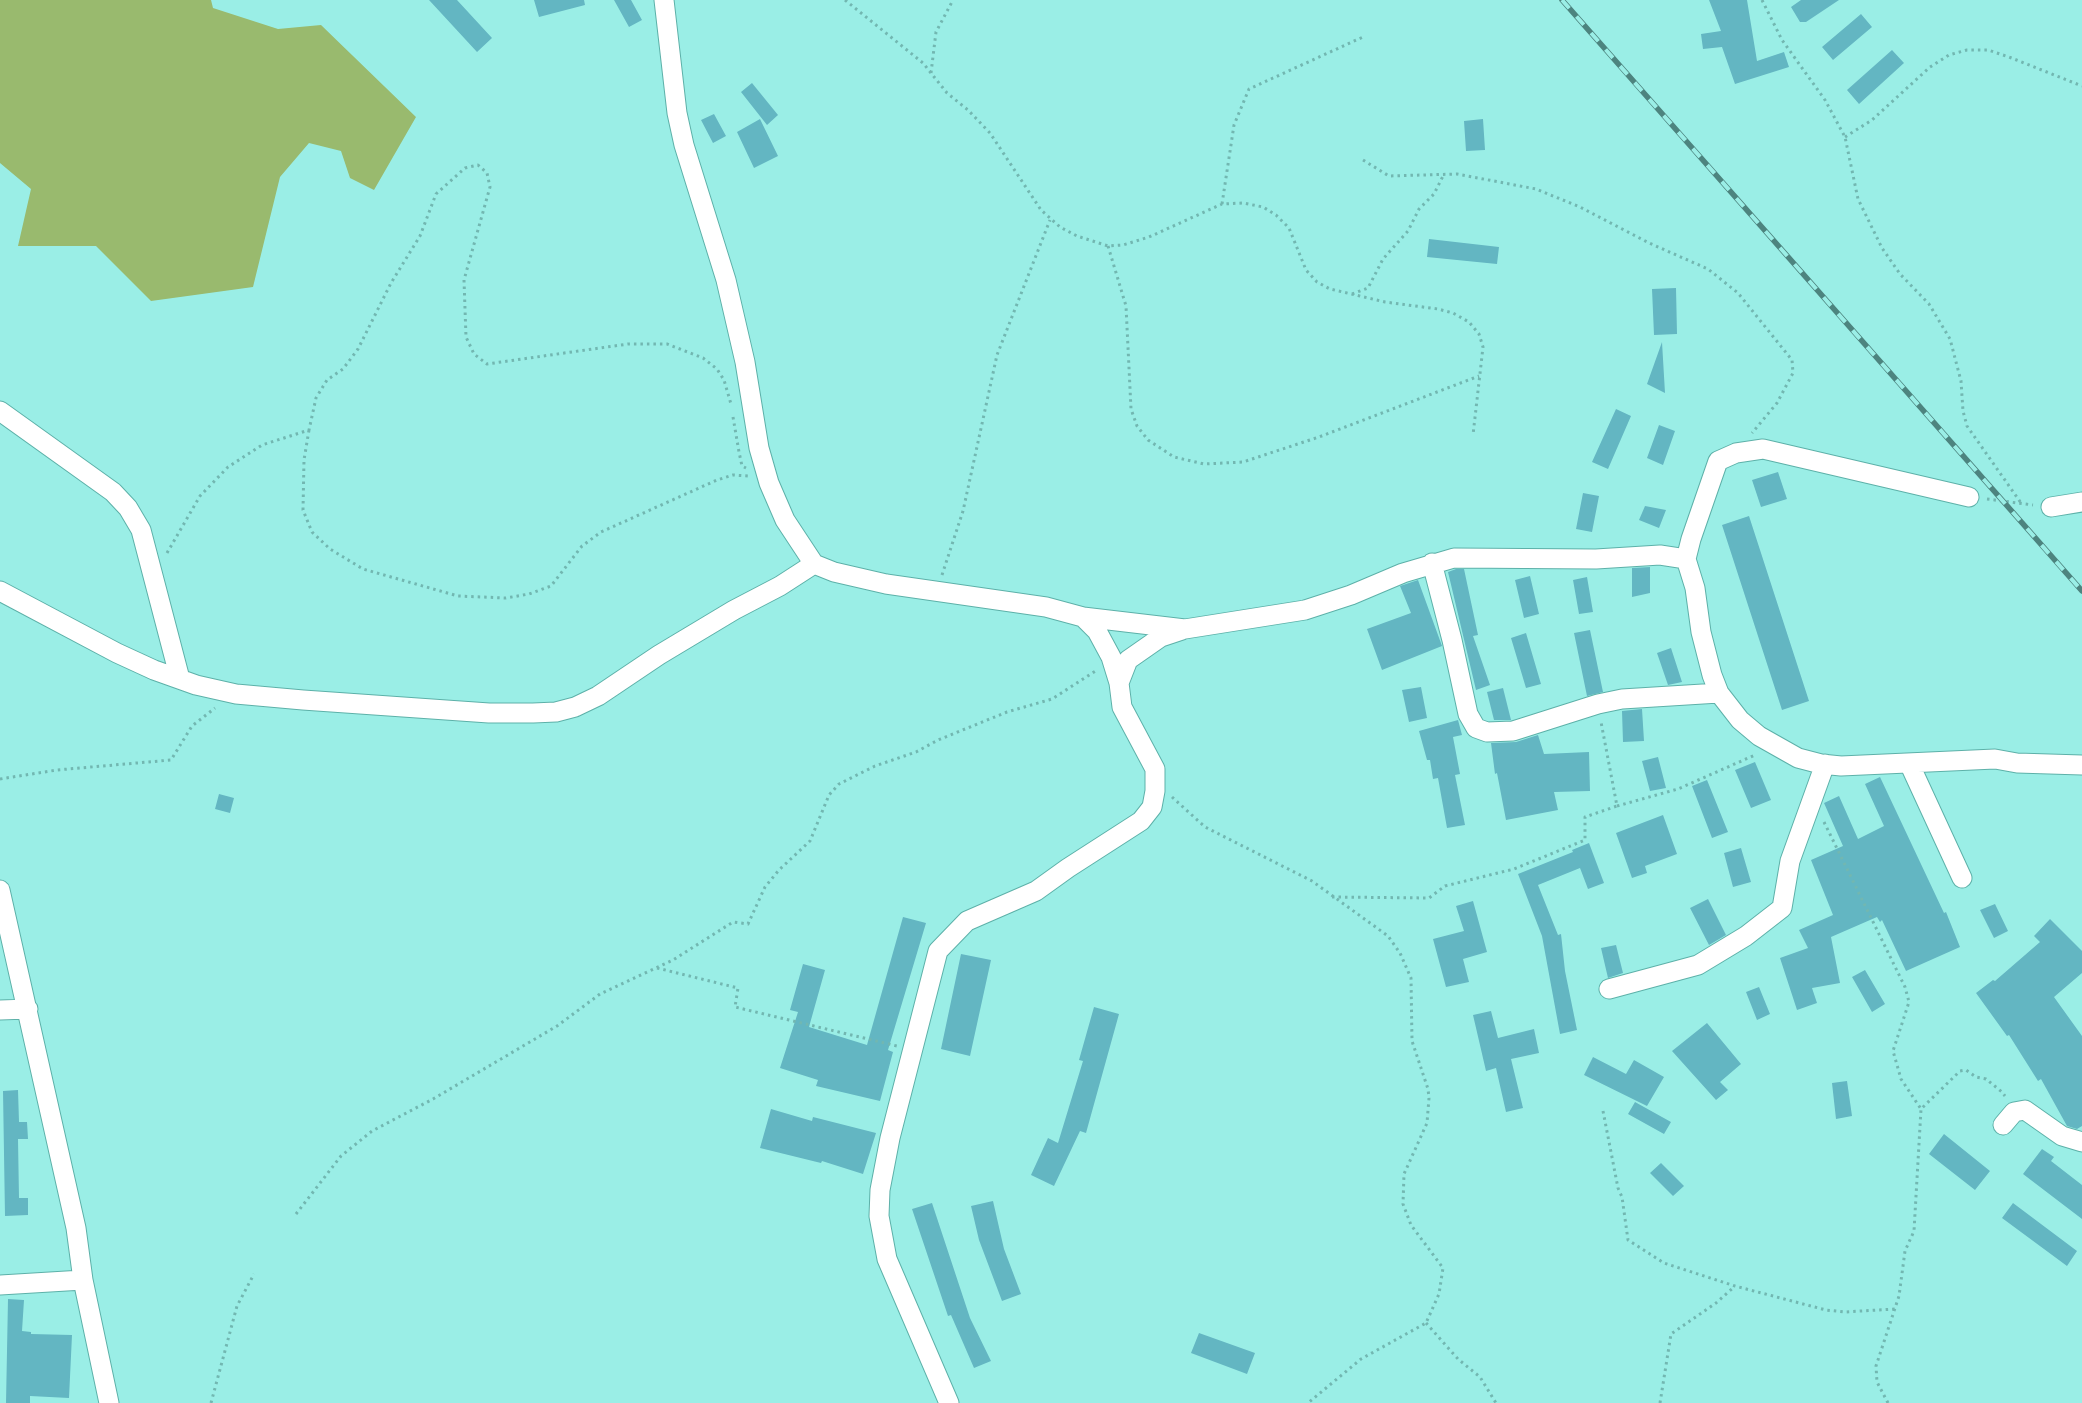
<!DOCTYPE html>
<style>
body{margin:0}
canvas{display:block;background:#9aeee6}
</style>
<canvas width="2082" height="1403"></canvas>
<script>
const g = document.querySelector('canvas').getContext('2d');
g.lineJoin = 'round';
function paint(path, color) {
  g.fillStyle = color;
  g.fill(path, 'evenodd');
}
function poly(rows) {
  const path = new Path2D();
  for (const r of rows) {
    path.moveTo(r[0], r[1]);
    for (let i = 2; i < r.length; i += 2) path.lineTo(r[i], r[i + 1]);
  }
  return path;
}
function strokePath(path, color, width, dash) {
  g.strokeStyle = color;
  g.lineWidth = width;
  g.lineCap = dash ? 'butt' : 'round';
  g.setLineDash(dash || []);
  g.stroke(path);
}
const green = poly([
 [0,0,211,0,213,8,278,29,321,25,416,117,374,190,350,178,341,151,309,143,280,177,253,287,151,301,96,246,18,246,31,189,0,163]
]);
const building = poly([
 [429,0,457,0,492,38,477,52],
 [534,0,584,0,585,5,539,17],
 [614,0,631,0,642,20,629,27],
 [1709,0,1747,0,1757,61,1784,52,1789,67,1735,84,1722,47,1703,49,1701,34,1721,31],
 [1801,0,1839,0,1806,22,1800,22,1791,7],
 [1861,14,1872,27,1833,60,1822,47],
 [1892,50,1904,63,1859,104,1847,90],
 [752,83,778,115,767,125,741,92],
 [714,114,726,136,713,143,701,120],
 [760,119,778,156,754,168,737,132],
 [1483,119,1485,150,1466,151,1464,121],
 [1429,239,1499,247,1497,264,1427,257],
 [1676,288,1677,334,1654,335,1652,289],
 [1662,342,1665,393,1647,384],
 [1616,409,1631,416,1608,469,1592,462],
 [1659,425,1675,431,1663,465,1647,458],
 [1778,472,1787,499,1761,507,1752,480],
 [1583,493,1599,496,1592,532,1576,529],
 [1645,506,1666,510,1659,528,1639,520],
 [1749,516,1809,701,1782,710,1722,525],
 [1650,567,1650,593,1632,597,1632,568],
 [1456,569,1464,569,1478,635,1473,636,1490,685,1476,690,1448,572],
 [1530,576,1539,614,1524,618,1515,580],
 [1587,577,1593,612,1579,614,1573,580],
 [1418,580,1442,646,1382,670,1367,629,1411,613,1400,586],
 [1590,630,1603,692,1587,696,1574,633],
 [1526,633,1541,684,1526,688,1511,638],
 [1671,648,1682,682,1668,685,1657,653],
 [1421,687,1427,718,1409,722,1402,690],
 [1503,688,1511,720,1494,720,1487,692],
 [1642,709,1644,741,1623,742,1622,711],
 [1458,720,1462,735,1453,737,1460,774,1455,775,1465,825,1447,828,1438,778,1433,779,1430,760,1427,760,1419,731],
 [1538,735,1544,754,1589,752,1590,791,1554,792,1558,810,1506,820,1497,773,1495,774,1491,743,1516,742],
 [1658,757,1666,788,1650,791,1642,761],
 [1755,762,1771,800,1751,808,1735,770],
 [1880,777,1944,913,1946,912,1960,947,1906,971,1882,920,1880,922,1877,917,1831,937,1840,983,1812,988,1817,1003,1797,1010,1780,958,1808,948,1799,930,1833,915,1811,860,1843,846,1824,803,1839,796,1858,839,1884,826,1865,784],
 [1707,780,1728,832,1712,838,1692,786],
 [219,794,234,798,230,813,215,809],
 [1663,815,1677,854,1645,866,1647,873,1632,878,1616,833],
 [1589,843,1604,883,1588,889,1580,868,1538,885,1558,935,1561,934,1565,971,1577,1030,1560,1034,1542,936,1518,874,1573,852,1572,850],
 [1741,848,1751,882,1733,887,1724,853],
 [1708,899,1726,935,1709,945,1690,908],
 [1473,901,1487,952,1463,959,1469,982,1446,987,1433,939,1464,931,1456,906],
 [1995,904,2008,931,1994,938,1980,910],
 [903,917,926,923,888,1050,893,1052,880,1101,816,1086,818,1080,780,1068,798,1012,790,1010,803,964,825,970,809,1027,867,1045],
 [2050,919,2082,951,2082,973,2054,997,2082,1036,2082,1126,2077,1129,2067,1126,2041,1079,2038,1081,2009,1035,2007,1036,1976,993,1993,980,1995,981,2040,942,2034,936],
 [1616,945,1623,973,1608,978,1601,948],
 [961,954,991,960,970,1056,941,1049],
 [1865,970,1885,1004,1872,1012,1852,977],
 [1759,987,1770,1014,1757,1020,1746,992],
 [1094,1007,1119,1014,1086,1133,1080,1131,1054,1186,1031,1175,1048,1138,1058,1143,1083,1061,1079,1060],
 [1491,1011,1498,1038,1534,1029,1539,1053,1511,1059,1523,1108,1506,1112,1496,1068,1486,1071,1473,1015],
 [1707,1023,1741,1064,1720,1082,1728,1090,1716,1100,1672,1051],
 [1593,1057,1626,1074,1634,1060,1664,1077,1647,1106,1584,1075],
 [1847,1081,1852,1116,1836,1119,1832,1083],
 [18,1090,19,1122,27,1122,28,1139,18,1139,19,1198,28,1198,28,1215,5,1216,3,1091],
 [1635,1102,1671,1122,1664,1134,1628,1114],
 [771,1109,812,1121,813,1117,876,1133,863,1174,822,1161,821,1163,760,1148],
 [1944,1134,1990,1171,1975,1190,1929,1154],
 [2042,1149,2054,1157,2051,1161,2082,1185,2082,1219,2023,1174],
 [1661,1163,1684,1186,1673,1196,1650,1173],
 [993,1201,1004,1249,1021,1294,1002,1301,979,1240,971,1206],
 [932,1203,970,1318,991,1361,974,1368,951,1315,948,1316,912,1209],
 [2013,1203,2077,1251,2067,1266,2002,1218],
 [8,1299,24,1300,22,1331,31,1332,31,1334,72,1335,69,1398,30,1396,30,1403,6,1403],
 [1199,1333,1255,1353,1247,1374,1191,1353]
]);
const path = poly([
 [845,0,923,63,947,93,968,110,990,133,1041,210,1060,227,1077,236,1108,246,1123,245,1149,237,1222,204,1243,203,1263,207,1276,215,1289,228,1306,270,1317,282,1330,289,1385,302,1438,309,1453,313,1469,322,1479,334,1483,347,1473,435],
 [1762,0,1782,40,1825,100,1845,137,1858,199,1882,248,1900,274,1929,304,1950,339,1961,381,1963,411,1967,426,2021,503],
 [931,73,936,32,953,0],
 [1845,137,1872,120,1930,67,1949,55,1967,50,1988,50,2009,57,2082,86],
 [1363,160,1389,176,1457,174,1536,189,1580,207,1649,243,1708,269,1738,293,1792,360,1793,373,1777,403,1752,433],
 [1222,204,1234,125,1249,89,1363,37],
 [1108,246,1126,306,1131,409,1137,426,1148,440,1174,457,1204,464,1243,462,1319,437,1479,376],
 [1352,294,1368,288,1383,259,1408,231,1419,209,1434,194,1444,174],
 [733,417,739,452,742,466,746,468],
 [309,430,304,460,303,510,312,532,330,549,363,569,458,596,506,598,529,594,551,586,582,546,601,532,717,480,733,475,748,476],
 [1987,499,2033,505],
 [167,553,200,496,228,467,262,445,309,430,316,398,327,380,343,369,358,349,391,283,420,236,436,194,465,168,478,165,487,173,490,187,464,280,466,337,474,354,487,364,628,344,667,344,703,358,717,369,724,380,731,404],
 [942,575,963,511,997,355,1050,220],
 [0,779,57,770,171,760,192,726,215,708],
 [1172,797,1205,827,1312,881,1388,936,1400,953,1411,978,1412,1041,1428,1089,1429,1098,1427,1123,1404,1174,1403,1204,1411,1225,1443,1268,1439,1294,1426,1323,1361,1359,1308,1403],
 [1617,806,1678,789,1755,755],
 [1824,822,1905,987,1909,1002,1893,1051,1901,1079,1921,1109],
 [1332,897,1429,898,1445,886,1514,869,1585,840,1585,817,1617,806,1601,722],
 [657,968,738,988,735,1007,897,1046],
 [1603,1111,1618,1188,1622,1197,1628,1240,1664,1263,1735,1286,1826,1310,1845,1312,1895,1309],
 [296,1214,341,1156,372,1131,433,1099,557,1026,600,994,673,960,733,922,748,924,765,887,779,870,810,841,829,795,839,784,875,766,916,752,938,740,1007,712,1052,699,1097,670],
 [1426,1323,1458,1359,1480,1377,1496,1403],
 [211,1403,237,1306,254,1274],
 [1660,1403,1671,1334,1716,1303,1734,1287],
 [1888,1403,1877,1382,1876,1366,1899,1296,1905,1251,1914,1231,1921,1109,1960,1071,1966,1070,1976,1077,1986,1079,2002,1092,2005,1096]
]);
const minor = poly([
 [664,0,677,113,684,145,726,280,745,362,759,448,769,483,785,520,814,564,834,572,886,584,1046,607,1083,617,1097,631,1111,657,1119,683,1122,707,1155,769,1155,791,1152,807,1141,821,1068,868,1036,891,967,921,938,951,890,1138,880,1190,879,1216,887,1259,949,1403],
 [0,411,113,492,128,508,141,530,180,679],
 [1969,497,1763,449,1736,453,1718,461,1691,539,1686,559,1695,588,1701,632,1712,675,1719,693,1740,720,1759,736,1798,758,1821,764,1841,766,1995,759,2017,763,2082,765],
 [2051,507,2082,502],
 [1432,563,1452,640,1468,714,1476,728,1487,732,1513,731,1598,704,1622,699,1719,693],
 [0,591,117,653,154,670,196,685,236,694,303,700,489,713,533,713,556,712,575,707,598,696,659,655,734,610,780,586,814,564],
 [1083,617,1185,629,1305,610,1351,595,1403,573,1454,558,1596,559,1660,555,1686,559],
 [1119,683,1128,660,1161,637,1182,630],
 [1909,763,1962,878],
 [0,890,76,1228,83,1280,109,1403],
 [1609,989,1698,965,1746,936,1782,908,1790,861,1825,764],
 [0,1010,28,1009],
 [2003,1125,2014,1112,2025,1110,2062,1136,2082,1142],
 [0,1285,83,1280]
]);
const rail = poly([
 [1562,0,2082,591]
]);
paint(green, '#99ba6e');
paint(building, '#63b6c2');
strokePath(minor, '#5db1a9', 21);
strokePath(path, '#72b7b1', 3, [2.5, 4]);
strokePath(minor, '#fff', 19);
strokePath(rail, '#4d847f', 5.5);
strokePath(rail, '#9aeee6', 4, [11]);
</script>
